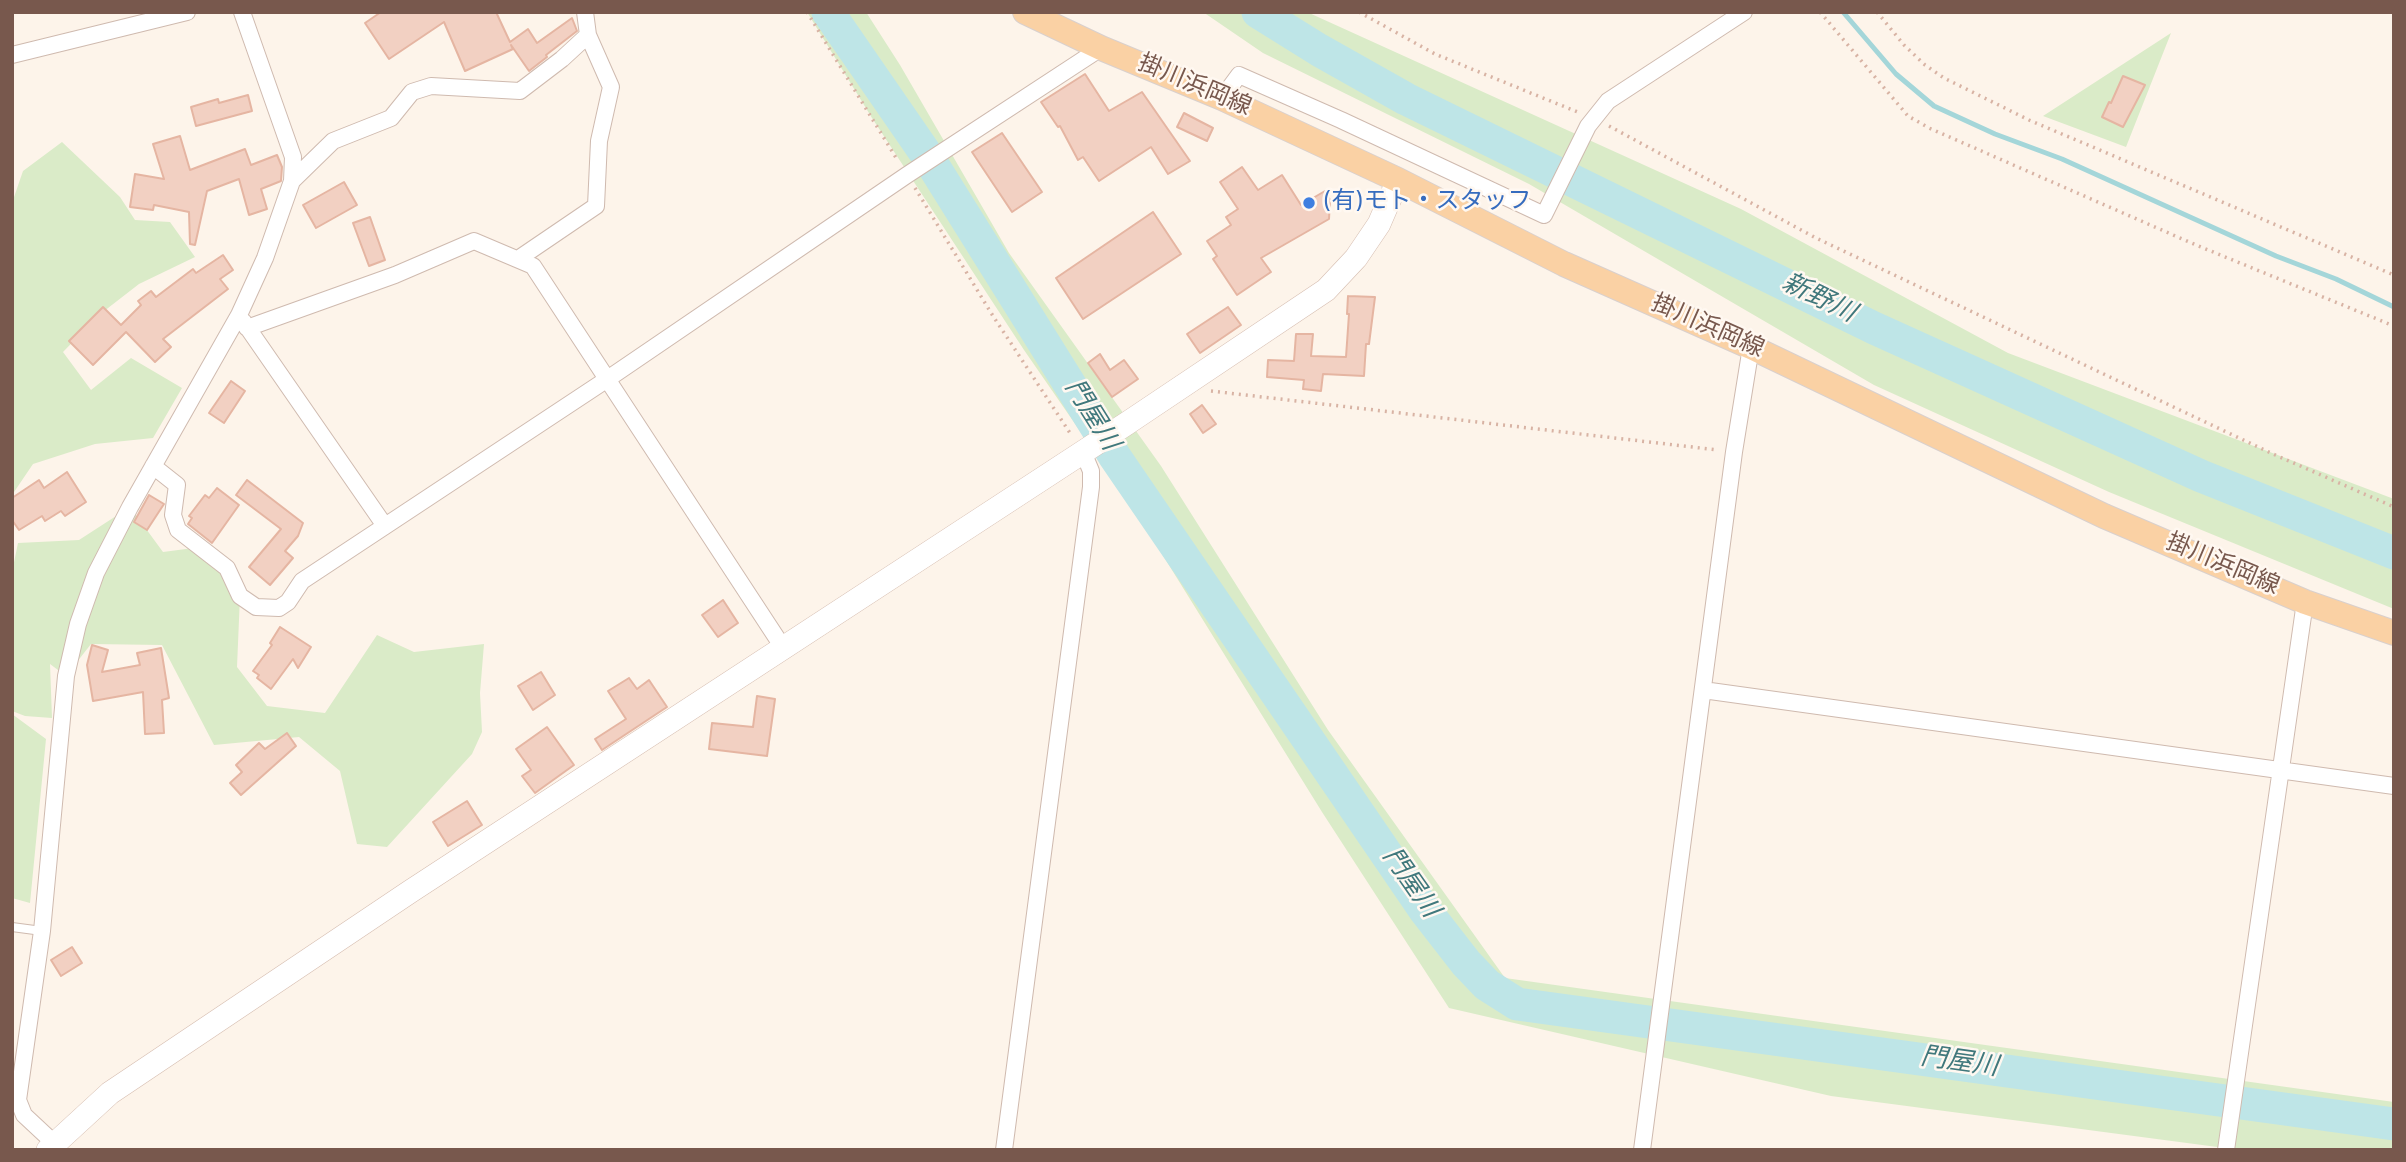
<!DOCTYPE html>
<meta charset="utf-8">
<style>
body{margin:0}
#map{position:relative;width:2406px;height:1162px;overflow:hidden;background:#fdf4ea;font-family:Overpass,sans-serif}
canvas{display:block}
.frame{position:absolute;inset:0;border:14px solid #78584d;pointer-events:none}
</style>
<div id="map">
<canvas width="2406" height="1162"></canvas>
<div class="frame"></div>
</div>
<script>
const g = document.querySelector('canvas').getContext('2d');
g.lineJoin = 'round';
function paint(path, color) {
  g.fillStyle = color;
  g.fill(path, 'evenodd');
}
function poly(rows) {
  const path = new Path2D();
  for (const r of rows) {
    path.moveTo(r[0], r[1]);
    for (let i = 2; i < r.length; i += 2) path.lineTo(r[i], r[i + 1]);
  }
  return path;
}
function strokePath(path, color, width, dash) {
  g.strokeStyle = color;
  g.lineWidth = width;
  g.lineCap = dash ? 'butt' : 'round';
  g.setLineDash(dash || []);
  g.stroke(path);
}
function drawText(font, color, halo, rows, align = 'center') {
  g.font = font + ' Overpass,"Noto Sans JP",sans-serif';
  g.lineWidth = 5;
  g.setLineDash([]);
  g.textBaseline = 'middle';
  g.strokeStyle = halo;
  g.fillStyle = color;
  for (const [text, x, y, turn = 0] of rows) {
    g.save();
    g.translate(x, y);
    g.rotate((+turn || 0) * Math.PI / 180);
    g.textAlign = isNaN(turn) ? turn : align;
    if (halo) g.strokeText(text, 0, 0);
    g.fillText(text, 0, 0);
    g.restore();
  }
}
const green = poly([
 [807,12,866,12,900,65,1009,253,1161,466,1328,730,1505,978,2394,1102,2394,1150,2240,1150,1831,1096,1449,1008,1322,812,1136,512,1024,350,872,118],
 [1203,12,1307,12,1741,209,2008,353,2394,499,2394,609,2109,492,1874,385,1529,184,1263,53],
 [2171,33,2126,147,2043,116],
 [62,142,120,197,135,220,170,222,195,257,139,284,99,315,63,352,91,390,131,358,182,388,153,438,95,444,33,464,12,495,12,203,23,171],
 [130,507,163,552,201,547,240,596,237,667,267,706,325,713,377,635,414,652,484,644,480,693,482,732,472,754,387,847,357,844,340,771,299,737,214,745,162,645,91,644,66,676,50,664,52,718,25,716,12,711,12,572,18,543,79,540],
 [12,714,46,739,30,903,12,898]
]);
const stream = poly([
 [1843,12,1896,74,1934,106,1995,134,2062,159,2276,256,2336,279,2394,307]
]);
const river = poly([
 [828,12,926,154,1115,457,1424,909,1466,963,1487,985,1517,1004,2394,1124],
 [1258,12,1319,50,1406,99,1874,328,2201,476,2394,553]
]);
const building = poly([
 [381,12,496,12,510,42,528,29,537,43,572,18,577,31,546,55,547,57,529,71,511,45,513,49,465,71,444,22,389,59,365,23,381,12],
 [1085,74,1109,111,1142,92,1190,161,1168,174,1151,147,1099,181,1083,157,1078,160,1060,126,1058,127,1041,102,1085,74],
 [2123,76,2145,85,2123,127,2102,117,2109,102,2111,103,2123,76],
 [248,95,252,111,196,126,191,107,218,99,219,103,248,95],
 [1184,113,1213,128,1207,141,1177,127,1184,113],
 [1002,133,1042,192,1012,212,972,152,1002,133],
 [180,136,190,170,245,149,251,165,277,155,282,167,281,181,261,189,267,209,249,215,239,179,207,191,195,245,190,244,189,212,154,205,153,210,130,207,135,174,164,179,153,144,180,136],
 [1242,167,1258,190,1282,175,1301,205,1325,191,1330,200,1329,219,1261,258,1271,272,1237,295,1213,259,1217,256,1207,241,1231,225,1226,217,1238,209,1220,182,1242,167],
 [344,182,357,205,316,228,303,205,344,182],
 [1153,212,1181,254,1083,319,1056,278,1153,212],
 [370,217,385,260,369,266,353,223,370,217],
 [223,255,233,270,220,279,228,289,163,339,171,347,155,362,126,332,93,365,69,341,103,307,121,325,141,305,138,301,151,291,156,297,193,269,196,273,223,255],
 [1348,296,1375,297,1369,344,1366,344,1364,376,1323,374,1321,391,1303,389,1304,380,1267,377,1268,360,1294,361,1296,334,1313,334,1311,356,1346,357,1349,314,1347,314,1348,296],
 [1228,307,1241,325,1200,353,1187,334,1228,307],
 [1100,354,1110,370,1124,360,1138,379,1112,397,1088,363,1100,354],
 [231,381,245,391,224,423,209,413,231,381],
 [1202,405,1216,424,1203,433,1190,414,1202,405],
 [67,472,86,502,65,516,61,511,45,521,42,516,19,530,12,520,12,498,39,480,44,488,67,472],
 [247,480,303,523,298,536,285,551,293,558,270,585,249,567,281,529,236,495,247,480],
 [217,488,239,505,212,543,188,524,192,518,189,516,205,495,209,498,217,488],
 [149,495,164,504,147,530,134,522,149,495],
 [723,600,738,623,718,637,702,615,723,600],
 [280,627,311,647,298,668,293,659,271,689,257,678,259,675,253,671,272,645,270,643,280,627],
 [92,645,108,650,102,672,140,665,137,653,161,648,169,698,162,700,164,733,145,734,143,692,93,701,87,665,92,645],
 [541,672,555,695,533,710,518,686,541,672],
 [629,678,637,689,649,680,667,707,602,750,595,739,626,719,608,691,629,678],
 [757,696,775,699,767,756,709,749,712,723,753,727,757,696],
 [547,727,574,765,535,793,522,776,531,770,516,749,547,727],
 [287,733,296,746,241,795,230,783,242,772,236,765,259,743,265,749,287,733],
 [467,801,482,825,448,846,433,822,467,801],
 [72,947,82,963,61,976,51,960,72,947]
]);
const path = poly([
 [807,12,898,161],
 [1359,12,1435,54,1580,113],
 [1820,12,1908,116,1929,128,2196,245,2394,326],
 [1877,12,1904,45,1925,65,1944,78,2029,120,2394,275],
 [1609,126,1816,238,2273,454,2394,507],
 [915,188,993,316,1072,436],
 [1211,391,1718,450]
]);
const lane = poly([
 [12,927,42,931]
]);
const street = poly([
 [12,55,187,12],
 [1222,98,1239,75,1341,120,1544,215,1588,126,1608,101,1744,12],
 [292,181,333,141,391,118,412,92,431,86,520,91,562,59,588,35],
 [518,259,596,206,599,141,611,87,588,35,585,12],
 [243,321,385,526],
 [247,328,395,275,474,241,533,266,784,649],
 [153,466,177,485,173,515,178,530,227,568,240,596,256,607,279,608,288,602,302,581,609,378,907,175,1101,48],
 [1703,690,2394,786],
 [54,1143,24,1115,18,1100,42,931,66,676,78,624,96,573,130,507,239,315,265,258,292,181,293,157,242,12],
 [1004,1150,1091,487,1091,471,1083,452],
 [1642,1150,1734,452,1751,347],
 [2226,1150,2305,602]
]);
const secondary = poly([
 [48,1150,110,1093,411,891,1126,424,1326,290,1356,258,1379,224,1398,180]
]);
const primary = poly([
 [1025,12,1101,48,1222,98,1398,180,1564,264,1751,347,2104,516,2305,602,2394,633]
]);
const markers = [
 [1309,203,7,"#3f7fe0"]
];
const streetNames = [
 ["掛川浜岡線",1194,87,23],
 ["掛川浜岡線",1707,328,24],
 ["掛川浜岡線",2222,566,23]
];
const shopNames = [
 ["(有)モト・スタッフ",1323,203]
];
const waterNames = [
 ["新野川",1818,300,26],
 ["門屋川",1090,416,58],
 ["門屋川",1409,884,55],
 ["門屋川",1959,1064,8]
];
paint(green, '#daebc8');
strokePath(stream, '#a4d6d9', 5);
strokePath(river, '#bee5e7', 33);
paint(building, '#f2d0c2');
strokePath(building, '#e5b5a2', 2);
strokePath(lane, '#cfbaaf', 10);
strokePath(street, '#cfbaaf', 18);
strokePath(secondary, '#d5bcaf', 24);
strokePath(primary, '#d9d0cd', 26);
strokePath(path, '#d8b3a4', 3.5, [2, 5]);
strokePath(lane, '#fff', 8);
strokePath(street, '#fff', 16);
strokePath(secondary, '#fff', 23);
strokePath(primary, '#fad1a4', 24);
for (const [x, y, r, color] of markers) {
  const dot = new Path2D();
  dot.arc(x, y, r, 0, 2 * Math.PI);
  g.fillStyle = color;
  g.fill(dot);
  strokePath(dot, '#fff8f1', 2.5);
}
drawText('24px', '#78584d', '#fff8f1', streetNames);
drawText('24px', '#366cbe', '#fff8f1', shopNames, 'left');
drawText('italic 26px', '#40787c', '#fff8f1', waterNames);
</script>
